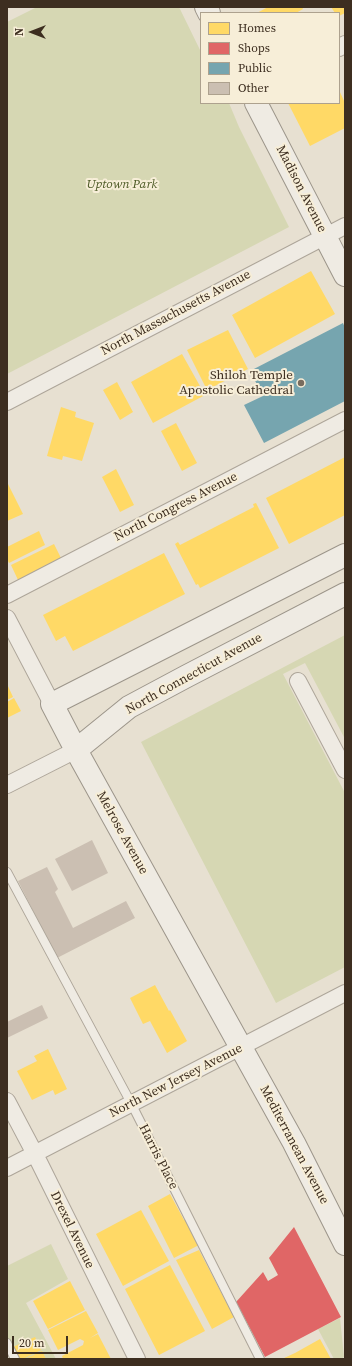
<!DOCTYPE html>
<style>
body{margin:0}
#map{position:relative;width:352px;height:1366px;overflow:hidden;background:#e7e0d1;font-family:"Source Serif 4",serif}
canvas{display:block}
.frame{position:absolute;inset:0;border:8px solid #3d2e20;pointer-events:none}
.legend{position:absolute;left:200px;top:12px;width:140px;height:92px;box-sizing:border-box;background:#f7eed8;border:1px solid #ada18e;margin:0;padding:5px 7px;list-style:none;font-size:12px;color:#3d2e20}
.legend li{display:flex;align-items:center;gap:8px;height:20px}
.legend b{width:20px;border:1px solid #ada18e}
.north{position:absolute;left:12px;top:12px;width:40px;height:40px;-webkit-text-stroke:3px #f7eed8;paint-order:stroke;rotate:270deg;font-size:11px;font-weight:700;line-height:16px;text-align:center;color:#3d2e20}
.north::after{content:'';display:block;margin:auto;width:14px;height:18px;background:#3d2e20;clip-path:polygon(50% 0,100% 100%,50% 72%,0 100%)}
.scale{position:absolute;left:12px;top:1336px;width:56px;height:18px;box-sizing:border-box;border:2px solid #3d2e20;border-top:0;padding-left:5px;font-size:12px;line-height:14px;white-space:nowrap;color:#3d2e20;-webkit-text-stroke:3px #f7eed8;paint-order:stroke}
</style>
<div id="map">
<canvas width="352" height="1366"></canvas>
<div class="frame"></div>
<ul class="legend">
<li><b style="height:11px;background:#ffd966"></b>Homes</li>
<li><b style="height:11px;background:#e06666"></b>Shops</li>
<li><b style="height:11px;background:#76a5af"></b>Public</li>
<li><b style="height:11px;background:#cbbfb2"></b>Other</li>
</ul>
<div class="north">N</div>
<div class="scale">20 m</div>
</div>
<script>
const g = document.querySelector('canvas').getContext('2d');
g.lineJoin = 'round';
function paint(path, color) {
  g.fillStyle = color;
  g.fill(path, 'evenodd');
}
function poly(rows) {
  const path = new Path2D();
  for (const r of rows) {
    path.moveTo(r[0], r[1]);
    for (let i = 2; i < r.length; i += 2) path.lineTo(r[i], r[i + 1]);
  }
  return path;
}
function strokePath(path, color, width, dash) {
  g.strokeStyle = color;
  g.lineWidth = width;
  g.lineCap = dash ? 'butt' : 'round';
  g.setLineDash(dash || []);
  g.stroke(path);
}
function drawText(font, color, halo, rows, align = 'center') {
  g.font = font + ' "Source Serif 4",serif';
  g.lineWidth = 4;
  g.setLineDash([]);
  g.textBaseline = 'middle';
  g.strokeStyle = halo;
  g.fillStyle = color;
  for (const [text, x, y, turn = 0] of rows) {
    g.save();
    g.translate(x, y);
    g.rotate((+turn || 0) * Math.PI / 180);
    g.textAlign = isNaN(turn) ? turn : align;
    if (halo) g.strokeText(text, 0, 0);
    g.fillText(text, 0, 0);
    g.restore();
  }
}
const green = poly([
 [37,7,179,7,201,52,201,103,229,103,239,127,289,227,7,374,7,22],
 [345,635,345,739,305,663,283,674,345,793,345,967,276,1003,141,742],
 [51,1244,68,1279,26,1303,56,1359,15,1359,7,1343,7,1266],
 [340,1318,344,1357,341,1359,334,1359,318,1329]
]);
const homes = poly([
 [268,7,302,7,303,9,296,13,257,13],
 [331,7,345,7,345,13,339,16,339,13,335,13],
 [339,90,345,103,345,128,310,146,288,103,339,103],
 [311,271,335,314,255,358,232,315],
 [228,330,248,369,207,390,187,350],
 [182,354,205,395,153,423,131,382],
 [117,382,133,412,120,420,103,390],
 [61,407,76,412,75,417,94,423,82,461,63,456,62,460,47,456],
 [176,423,197,463,182,471,161,431],
 [345,457,345,515,289,544,266,498],
 [116,469,134,505,120,512,102,477],
 [7,482,23,514,7,521],
 [256,503,279,548,200,588,198,584,196,585,175,544,178,542,180,545,254,507,253,504],
 [39,531,45,545,9,563,7,559,7,547],
 [54,544,61,558,18,580,11,565],
 [164,553,185,594,73,651,65,636,56,641,43,615],
 [7,684,13,697,7,700],
 [14,698,21,711,7,718,7,702],
 [155,985,169,1011,170,1010,187,1041,167,1053,150,1021,143,1024,130,998],
 [48,1049,67,1089,55,1095,53,1090,32,1100,17,1071,37,1061,34,1056],
 [170,1194,184,1220,186,1219,199,1245,174,1258,148,1206],
 [141,1210,169,1261,123,1286,96,1234],
 [199,1250,234,1317,212,1329,176,1260],
 [170,1265,205,1331,159,1355,125,1289],
 [70,1281,85,1310,48,1329,33,1301],
 [86,1311,98,1333,90,1338,98,1334,111,1359,63,1359,62,1356,83,1345,84,1341,80,1339,58,1350,48,1330],
 [35,1337,41,1350,23,1359,19,1359,13,1347],
 [320,1339,331,1359,282,1359,295,1353],
 [42,1351,46,1359,25,1359]
]);
const shops = poly([
 [294,1227,341,1317,265,1357,236,1302,263,1272,268,1281,278,1275,269,1258]
]);
const public = poly([
 [343,323,345,328,345,401,264,443,244,405,263,396,250,371]
]);
const building = poly([
 [92,840,108,873,72,891,55,859],
 [47,867,58,889,55,892,73,928,126,901,135,918,57,958,18,881],
 [42,1005,48,1018,7,1038,7,1022]
]);
const lane = poly([
 [7,872,131,1103,260,1359],
 [7,1343,15,1359]
]);
const street = poly([
 [339,48,345,44],
 [7,402,345,226],
 [7,595,345,420],
 [7,618,52,704],
 [298,681,345,770],
 [7,785,76,750],
 [7,1101,35,1154,137,1359],
 [7,1168,345,993]
]);
const secondary = poly([
 [206,7,209,13],
 [256,103,345,275],
 [345,555,52,704,76,750,294,1143,345,1244],
 [76,750,129,707,187,676,345,594]
]);
const markers = [
 [301,383,4,"#786c5e"]
];
const parkNames = [
 ["Uptown Park",122,185]
];
const streetNames = [
 ["Madison Avenue",301,189,63],
 ["North Massachusetts Avenue",176,313,-28],
 ["North Congress Avenue",176,507,-27],
 ["North Connecticut Avenue",194,674,-29],
 ["Melrose Avenue",122,833,61],
 ["North New Jersey Avenue",176,1081,-27],
 ["Mediterranean Avenue",294,1145,62],
 ["Harris Place",158,1157,63],
 ["Drexel Avenue",72,1230,64]
];
const poiNames = [
 ["Shiloh Temple",293,376],
 ["Apostolic Cathedral",293,391]
];
paint(green, '#d6d7b3');
paint(homes, '#ffd966');
paint(shops, '#e06666');
paint(public, '#76a5af');
paint(building, '#cbbfb2');
strokePath(lane, '#ada599', 10);
strokePath(street, '#ada599', 18);
strokePath(secondary, '#9c958a', 24);
strokePath(lane, '#efebe3', 8);
strokePath(street, '#efebe3', 16);
strokePath(secondary, '#efebe3', 22);
for (const [x, y, r, color] of markers) {
  const dot = new Path2D();
  dot.arc(x, y, r, 0, 2 * Math.PI);
  g.fillStyle = color;
  g.fill(dot);
  strokePath(dot, '#f7eed8', 1.5);
}
drawText('italic 13px', '#4d5a26', '#f7eed8', parkNames);
drawText('13px', '#3d2e20', '#f7eed8', streetNames);
drawText('13px', '#3d2e20', '#f7eed8', poiNames, 'right');
</script>
